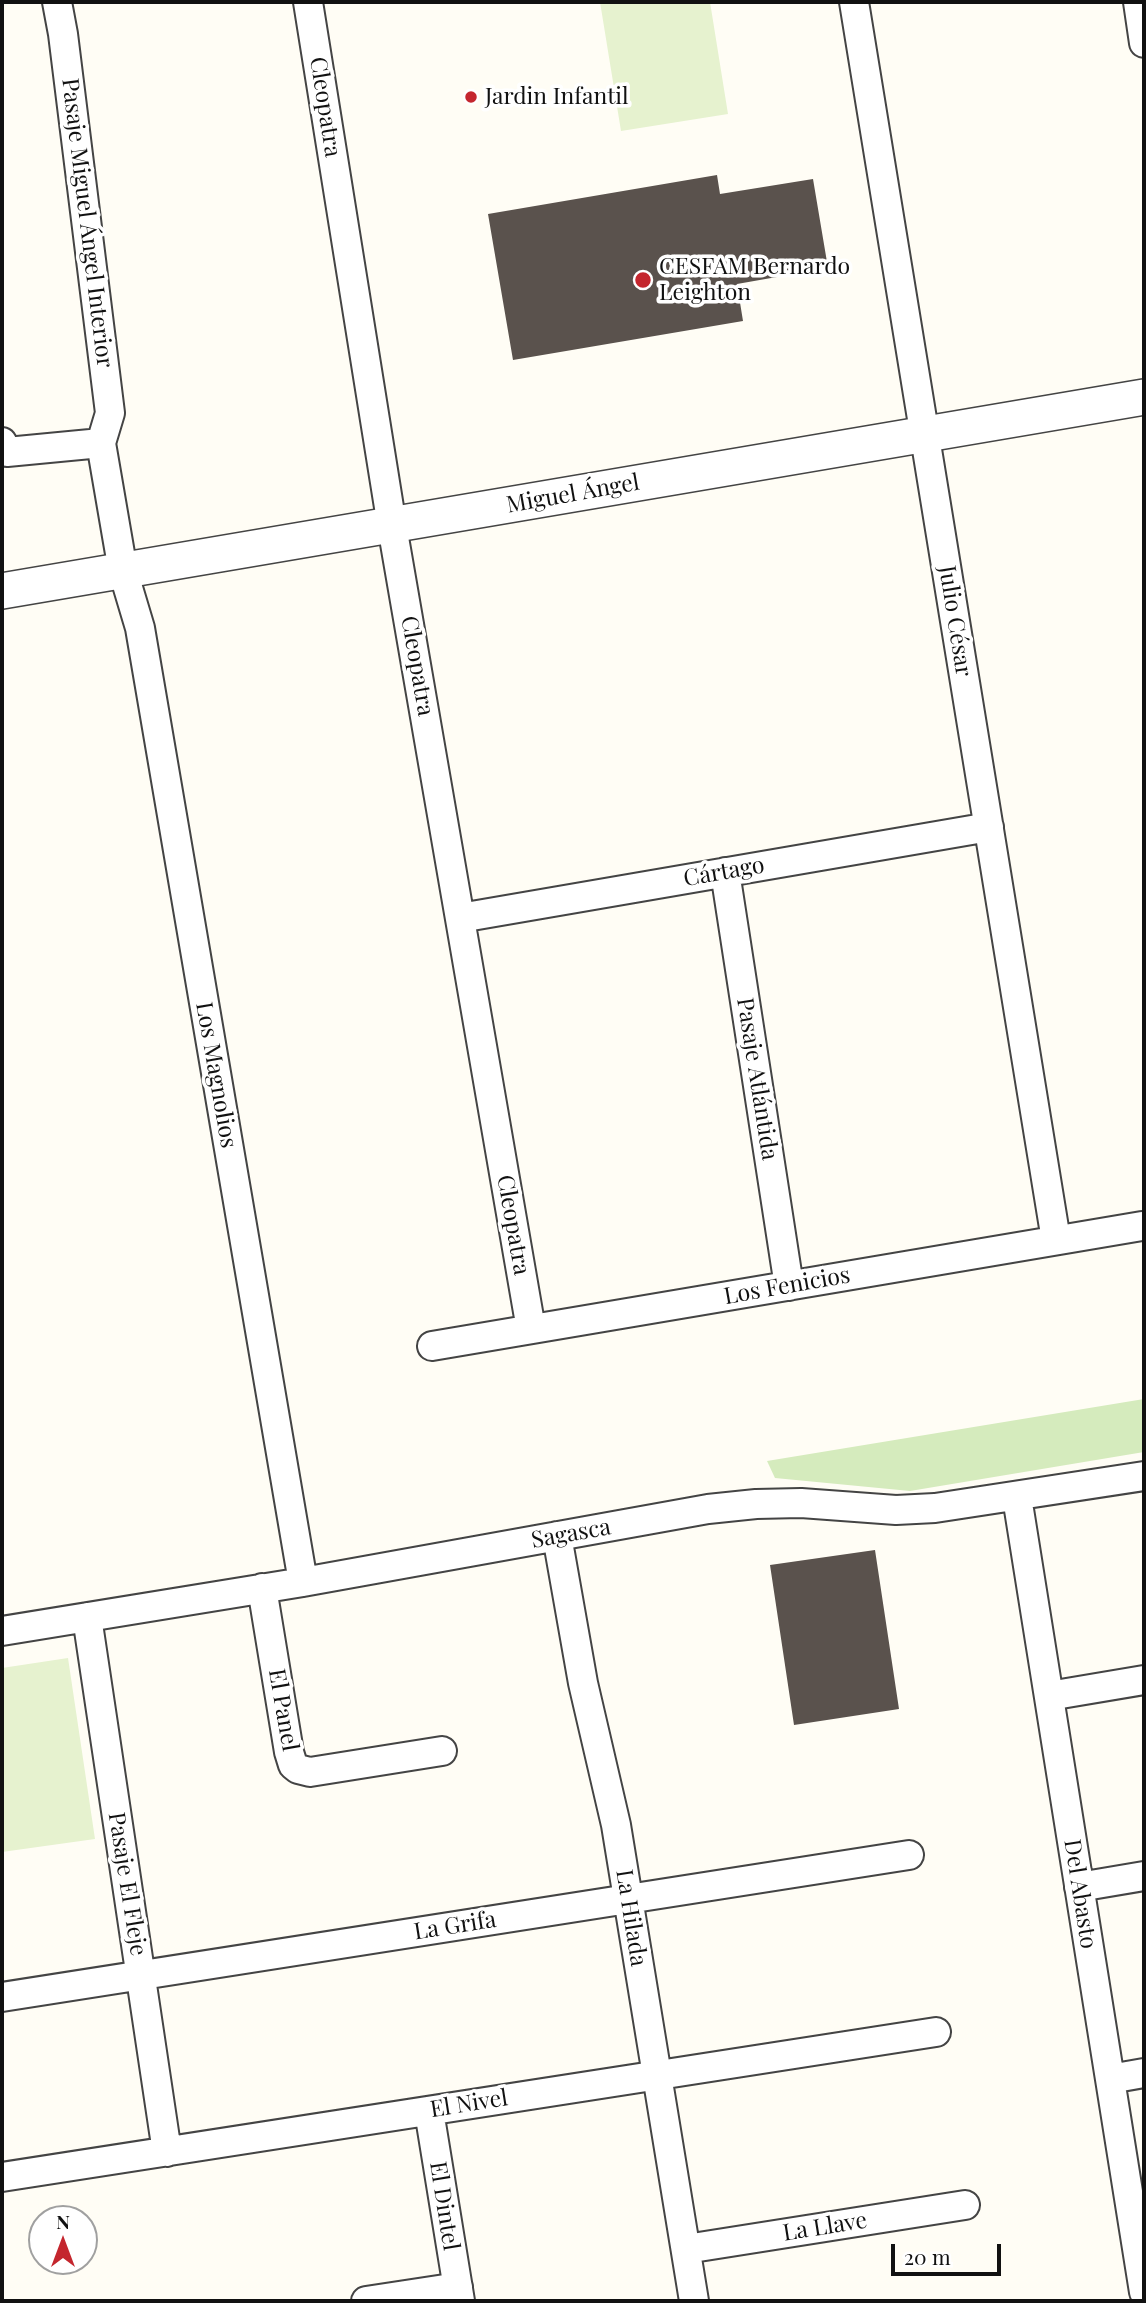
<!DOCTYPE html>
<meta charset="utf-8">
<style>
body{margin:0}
#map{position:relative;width:1146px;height:2303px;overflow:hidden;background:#fffdf5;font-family:"Playfair Display",serif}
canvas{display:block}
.frame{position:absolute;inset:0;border:4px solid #111;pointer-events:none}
.north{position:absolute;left:28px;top:2205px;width:70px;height:70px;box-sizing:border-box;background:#fff;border:2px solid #a0a0a0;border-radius:50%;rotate:0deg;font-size:19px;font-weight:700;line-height:28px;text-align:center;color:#111}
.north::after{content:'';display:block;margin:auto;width:24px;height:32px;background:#c4262e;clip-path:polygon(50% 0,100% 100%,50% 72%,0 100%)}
.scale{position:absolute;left:891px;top:2244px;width:110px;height:32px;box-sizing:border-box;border:4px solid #111;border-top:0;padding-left:9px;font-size:21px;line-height:24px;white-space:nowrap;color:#111;-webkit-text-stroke:5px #fff;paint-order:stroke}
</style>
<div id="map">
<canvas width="1146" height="2303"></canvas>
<div class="frame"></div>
<div class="north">N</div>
<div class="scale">20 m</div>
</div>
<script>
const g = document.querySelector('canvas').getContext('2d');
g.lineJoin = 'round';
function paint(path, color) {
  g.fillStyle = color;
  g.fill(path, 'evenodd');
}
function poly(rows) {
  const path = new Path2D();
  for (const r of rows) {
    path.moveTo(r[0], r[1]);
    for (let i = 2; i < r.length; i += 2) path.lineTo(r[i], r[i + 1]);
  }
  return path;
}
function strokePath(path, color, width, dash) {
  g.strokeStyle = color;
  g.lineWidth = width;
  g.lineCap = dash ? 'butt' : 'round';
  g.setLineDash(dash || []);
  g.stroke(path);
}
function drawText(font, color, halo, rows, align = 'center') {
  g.font = font + ' "Playfair Display",serif';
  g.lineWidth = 7;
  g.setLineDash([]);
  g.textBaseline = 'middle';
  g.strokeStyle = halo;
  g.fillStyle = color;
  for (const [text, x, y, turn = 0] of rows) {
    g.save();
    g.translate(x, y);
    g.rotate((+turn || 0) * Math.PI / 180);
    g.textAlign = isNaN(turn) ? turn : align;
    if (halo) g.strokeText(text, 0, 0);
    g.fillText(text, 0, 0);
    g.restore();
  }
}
const green = poly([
 [1144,1399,1144,1452,910,1491,775,1478,767,1461]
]);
const pitch = poly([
 [600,2,710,2,728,114,621,131],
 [68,1658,95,1839,2,1852,2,1668]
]);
const building = poly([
 [717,175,720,194,813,179,828,268,737,284,743,321,513,360,488,214],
 [875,1550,899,1709,794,1725,770,1565]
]);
const minor = poly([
 [308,2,392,526,531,1329],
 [854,2,1056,1240],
 [1138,2,1144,43],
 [2,442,7,452,101,443,110,413,63,34,57,2],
 [101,443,123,571,140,628,303,1582],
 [725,872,789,1286],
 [460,918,989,827],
 [432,1346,1142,1226],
 [1017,1497,1144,2292],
 [557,1536,583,1683,616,1825,694,2301],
 [262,1588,289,1752,293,1765,298,1769,310,1772,442,1751],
 [87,1617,167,2152],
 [2,1631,303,1582,708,1509,756,1504,801,1503,896,1510,935,1508,1144,1476],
 [1049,1696,1144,1680],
 [1079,1887,1144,1876],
 [2,1997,909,1855],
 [1110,2079,1144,2073],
 [429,2111,460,2301],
 [2,2177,936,2032],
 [686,2249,965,2205],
 [366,2301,458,2287]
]);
const tertiary = poly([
 [2,591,1144,397]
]);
const markers = [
 [471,97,7,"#c4262e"],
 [643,280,9,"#c4262e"]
];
const poiNames = [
 ["Jardin Infantil",485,97],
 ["CESFAM Bernardo",659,267],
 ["Leighton",659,293]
];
const streetNames = [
 ["Cleopatra",325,107,81],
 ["Pasaje Miguel Ángel Interior",87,223,83],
 ["Miguel Ángel",573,494,-10],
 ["Julio César",955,621,81],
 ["Cleopatra",417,666,80],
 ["Cártago",724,872,-10],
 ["Los Magnolios",216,1075,80],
 ["Pasaje Atlántida",757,1079,81],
 ["Cleopatra",513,1225,80],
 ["Los Fenicios",787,1286,-10],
 ["Sagasca",571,1534,-10],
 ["El Panel",283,1710,80],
 ["Pasaje El Fleje",127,1884,81],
 ["Del Abasto",1080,1894,81],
 ["La Hilada",631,1918,81],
 ["La Grifa",455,1926,-9],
 ["El Nivel",469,2104,-9],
 ["El Dintel",444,2206,81],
 ["La Llave",825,2227,-9]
];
paint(green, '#d5ebbd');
paint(pitch, '#e6f2cf');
paint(building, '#5a524d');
strokePath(minor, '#444', 32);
strokePath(tertiary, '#444', 38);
strokePath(minor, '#fff', 28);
strokePath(tertiary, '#fff', 35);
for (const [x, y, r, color] of markers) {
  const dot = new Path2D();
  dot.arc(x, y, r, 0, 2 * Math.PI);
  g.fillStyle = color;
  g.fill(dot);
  strokePath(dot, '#fff', 2.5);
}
drawText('23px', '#111', '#fff', poiNames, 'left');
drawText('23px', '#111', '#fff', streetNames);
</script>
